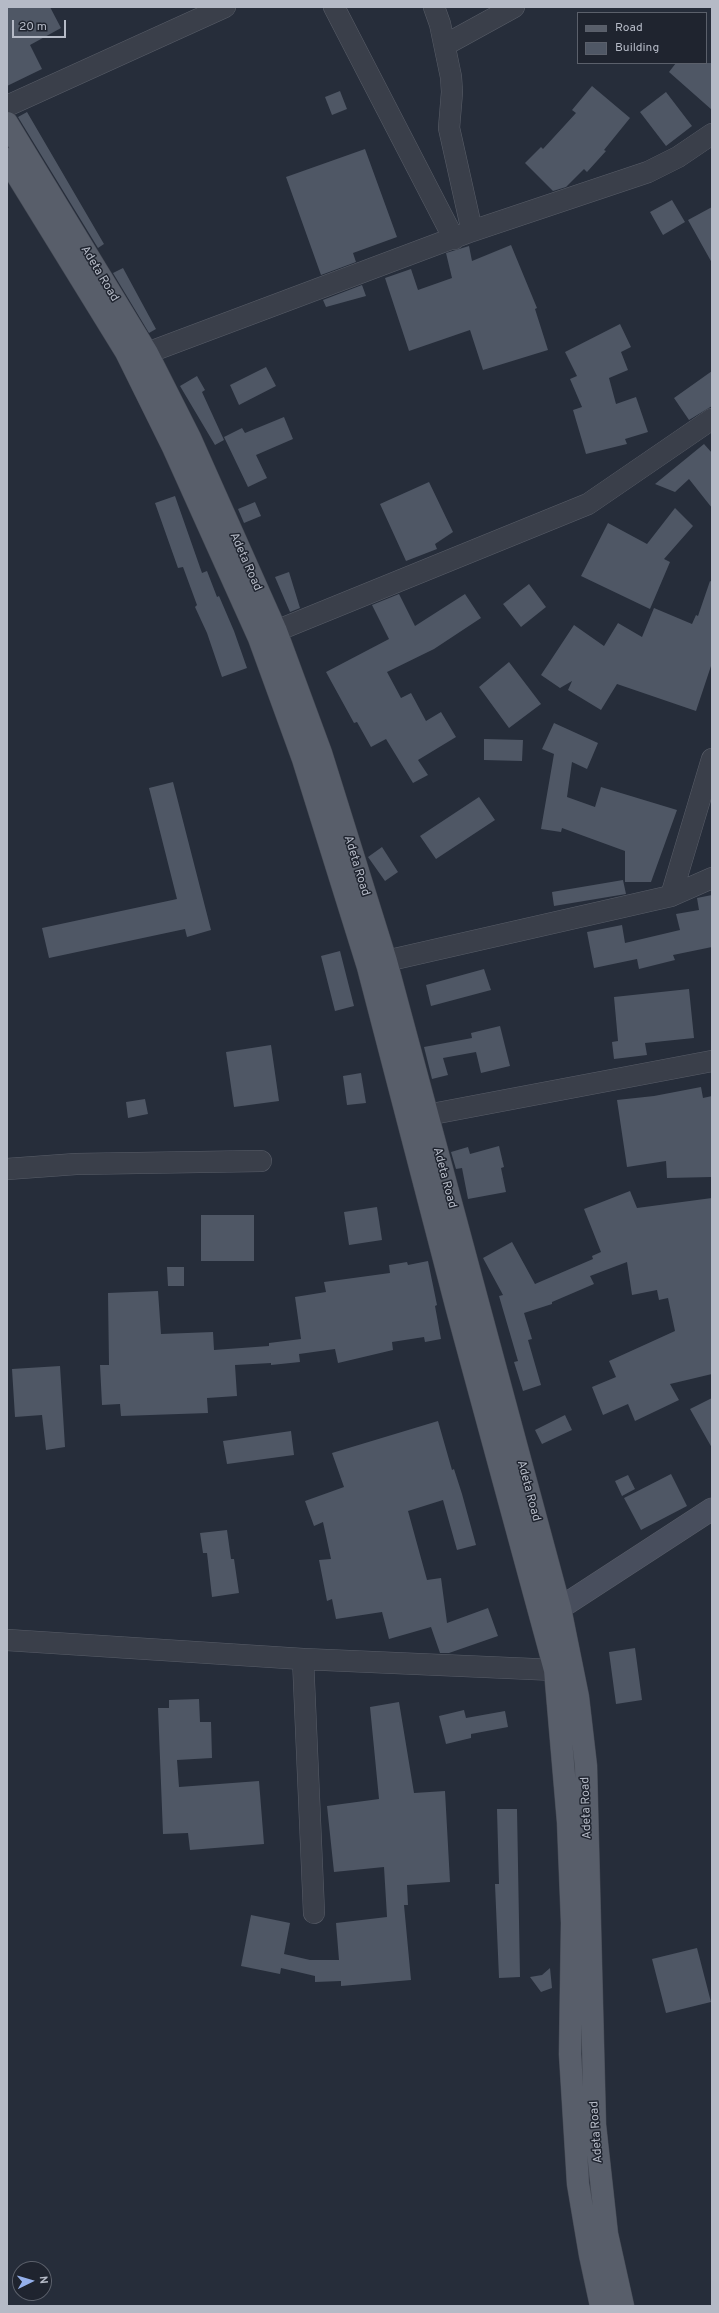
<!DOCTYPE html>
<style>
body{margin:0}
#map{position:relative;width:719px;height:2313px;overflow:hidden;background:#262d3a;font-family:Overpass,sans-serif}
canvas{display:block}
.frame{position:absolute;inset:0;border:8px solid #b5bac6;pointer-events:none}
.legend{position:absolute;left:577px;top:12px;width:130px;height:52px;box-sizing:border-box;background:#1f242f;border:1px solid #5b606b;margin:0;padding:5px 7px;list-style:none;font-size:12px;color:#b5bac6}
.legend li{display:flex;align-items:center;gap:8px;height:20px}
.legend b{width:20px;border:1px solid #5b606b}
.north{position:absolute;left:12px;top:2261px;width:40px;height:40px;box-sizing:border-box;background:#1f242f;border:1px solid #5b606b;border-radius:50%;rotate:85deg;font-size:11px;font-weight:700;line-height:16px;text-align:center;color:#b5bac6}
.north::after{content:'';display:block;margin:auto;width:14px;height:18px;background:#95b0eb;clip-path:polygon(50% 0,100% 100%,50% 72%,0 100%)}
.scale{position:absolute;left:12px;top:20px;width:54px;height:18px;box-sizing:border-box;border:2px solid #b5bac6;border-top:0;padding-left:5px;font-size:12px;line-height:14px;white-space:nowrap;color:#b5bac6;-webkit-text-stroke:3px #1f242f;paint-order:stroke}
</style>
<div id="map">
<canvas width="719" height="2313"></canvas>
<div class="frame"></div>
<ul class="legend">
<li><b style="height:5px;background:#585e6a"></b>Road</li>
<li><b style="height:11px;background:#4f5765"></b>Building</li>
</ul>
<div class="north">N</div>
<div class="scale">20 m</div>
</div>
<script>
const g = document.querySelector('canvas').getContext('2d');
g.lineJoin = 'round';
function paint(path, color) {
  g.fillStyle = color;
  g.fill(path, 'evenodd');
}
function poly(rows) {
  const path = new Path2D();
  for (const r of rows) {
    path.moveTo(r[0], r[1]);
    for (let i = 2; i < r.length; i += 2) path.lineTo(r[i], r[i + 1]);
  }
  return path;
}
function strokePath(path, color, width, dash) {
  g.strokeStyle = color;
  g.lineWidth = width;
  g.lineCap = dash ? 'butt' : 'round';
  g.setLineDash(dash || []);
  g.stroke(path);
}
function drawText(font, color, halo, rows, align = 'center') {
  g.font = font + ' Overpass,sans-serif';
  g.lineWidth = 3;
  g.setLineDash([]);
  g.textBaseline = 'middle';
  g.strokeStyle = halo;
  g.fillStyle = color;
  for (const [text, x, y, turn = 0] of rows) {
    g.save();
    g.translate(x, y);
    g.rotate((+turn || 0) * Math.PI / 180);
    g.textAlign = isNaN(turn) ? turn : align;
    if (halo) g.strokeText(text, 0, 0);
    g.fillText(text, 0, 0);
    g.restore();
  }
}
const building = poly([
 [7,7,50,7,61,28,30,45,42,69,7,86],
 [676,63,712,63,712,110,669,72],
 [592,86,630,118,604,150,606,151,587,172,584,169,566,187,553,191,525,163,541,147,543,149,576,113,572,110],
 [340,91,347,109,332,115,325,97],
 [666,92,692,126,666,146,640,112],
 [27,112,104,244,98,248,18,117],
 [365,149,397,237,353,253,356,262,321,275,286,177],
 [672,200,685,222,663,235,650,212],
 [712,207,712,263,688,220],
 [511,245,537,308,535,309,548,350,483,370,470,330,409,351,385,278,411,269,418,290,452,278,446,253,469,246,472,261],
 [123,268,156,329,149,333,113,273],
 [362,285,366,296,326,307,323,300],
 [620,324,631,347,621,352,628,370,609,378,616,404,636,397,648,432,625,439,627,444,586,454,573,410,582,407,570,379,577,376,565,352],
 [266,367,276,386,239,405,230,385],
 [712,371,712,406,689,420,674,398],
 [197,376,205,390,202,392,224,440,215,445,180,386],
 [284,417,293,439,256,455,267,478,248,487,224,437,242,428,245,433],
 [704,444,712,453,712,508,689,479,675,492,655,484],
 [429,482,453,532,435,544,437,549,406,561,380,504],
 [175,496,202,573,207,571,217,597,219,596,234,631,247,668,222,677,207,633,195,607,197,605,183,567,178,568,155,503],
 [255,502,261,516,244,523,238,509],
 [675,508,693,526,664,559,670,562,650,609,581,576,608,523,647,544],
 [289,572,300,608,290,612,275,577],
 [710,581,712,582,712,663,696,711,617,684,601,710,568,690,572,681,560,688,541,675,574,625,604,646,618,623,642,637,654,608,692,624,696,615,698,616],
 [529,584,546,607,521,627,503,604],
 [399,594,415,626,465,594,481,618,434,649,387,672,401,698,411,693,426,721,441,712,456,737,418,760,428,775,413,783,386,739,371,747,357,722,354,723,326,672,389,639,372,605],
 [509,662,541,704,509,728,479,687],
 [554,723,598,743,587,769,572,762,567,797,595,807,601,787,677,810,651,882,625,882,625,851,562,828,561,832,541,829,554,754,542,749],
 [484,739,523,740,522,761,484,760],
 [173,782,211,930,187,937,185,929,49,958,42,928,177,899,149,788],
 [479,797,495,820,436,859,420,836],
 [382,847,398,872,385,881,368,857],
 [623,880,626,894,554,906,552,892],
 [712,895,712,947,673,955,675,960,639,969,637,959,594,968,587,932,622,925,625,943,680,930,676,914,699,910,697,898],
 [340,951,354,1006,335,1011,321,956],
 [484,969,491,990,431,1006,426,985],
 [689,989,694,1038,645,1043,647,1055,614,1059,612,1042,618,1041,614,997],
 [500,1026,510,1066,481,1073,476,1052,443,1058,448,1075,432,1079,424,1047,472,1038,471,1033],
 [271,1045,279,1101,234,1107,226,1052],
 [361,1073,366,1103,347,1105,343,1076],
 [701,1087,703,1098,712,1096,712,1177,667,1178,666,1161,627,1167,617,1100,654,1096],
 [145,1099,148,1114,128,1118,126,1102],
 [499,1146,504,1167,501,1168,506,1192,468,1199,462,1168,456,1169,451,1152,468,1147,470,1154],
 [630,1191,637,1208,712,1198,712,1374,670,1384,679,1400,635,1421,628,1404,603,1415,592,1387,616,1377,609,1361,675,1331,668,1298,659,1300,657,1290,632,1295,627,1262,590,1276,594,1284,552,1302,552,1304,524,1313,532,1339,528,1340,541,1385,523,1391,514,1362,518,1361,499,1296,503,1295,483,1258,512,1242,535,1284,593,1259,592,1256,601,1252,584,1209],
 [377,1207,382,1240,349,1245,344,1212],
 [201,1215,254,1215,254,1261,201,1261],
 [428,1261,437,1305,435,1306,441,1339,425,1342,424,1337,392,1342,393,1350,338,1363,335,1349,299,1354,300,1362,271,1365,271,1363,235,1365,237,1396,207,1398,208,1413,121,1416,120,1404,102,1405,100,1365,109,1365,108,1293,158,1291,161,1334,213,1332,214,1350,269,1346,269,1343,301,1339,295,1297,326,1292,324,1282,390,1273,389,1265,407,1262,408,1265],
 [167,1267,184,1267,184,1286,168,1286],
 [60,1366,65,1447,46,1450,42,1415,15,1417,12,1369],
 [712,1398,712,1448,690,1409],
 [565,1415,572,1430,542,1444,535,1430],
 [438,1421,452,1470,454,1469,462,1494,476,1545,457,1550,443,1500,408,1511,427,1580,441,1578,447,1623,488,1608,498,1636,449,1653,440,1653,431,1627,389,1639,382,1612,336,1619,332,1599,327,1601,319,1560,331,1559,323,1522,314,1526,305,1501,344,1487,332,1453],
 [291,1431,294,1455,227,1464,223,1441],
 [671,1474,687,1506,641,1530,624,1498],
 [628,1475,635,1489,622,1496,615,1481],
 [227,1530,231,1559,234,1559,239,1593,212,1597,207,1553,203,1553,200,1533],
 [635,1648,642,1700,616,1704,609,1652],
 [199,1699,200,1722,211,1722,212,1758,177,1760,179,1787,259,1781,264,1844,190,1850,188,1833,163,1834,158,1708,169,1708,169,1700],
 [399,1702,414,1793,445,1791,450,1882,407,1885,408,1905,404,1905,411,1980,341,1986,341,1981,315,1982,315,1976,281,1968,280,1974,241,1966,251,1915,290,1923,284,1954,310,1960,339,1960,336,1923,387,1917,384,1867,334,1872,327,1806,379,1799,370,1707],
 [464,1710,466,1718,505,1711,508,1727,471,1734,471,1738,446,1744,439,1716],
 [497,1809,517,1809,520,1977,499,1978,495,1884,499,1884],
 [697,1948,711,2002,666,2013,652,1959],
 [550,1968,552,1988,541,1992,530,1977,542,1975]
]);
const street = poly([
 [334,7,454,239],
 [434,7,440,24,451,77,452,92,449,128,472,231],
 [445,45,514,7],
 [7,106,225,7],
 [147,353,472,231,648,172,678,157,712,134],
 [276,631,588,504,712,419],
 [671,896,712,759],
 [386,961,671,896,712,878],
 [427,1115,712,1061],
 [7,1169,76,1164,261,1161],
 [7,1640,303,1659,555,1670],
 [303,1659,314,1913]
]);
const secondary = poly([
 [560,1608,712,1509]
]);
const primary = poly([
 [7,123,147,353,190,438,276,631,321,753,386,961,560,1608,578,1697,586,1766,595,2125,607,2234,623,2306],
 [7,159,126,352,173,447,259,638,303,759,368,967,457,1309,555,1670,568,1822,572,1923,570,2054,578,2184,590,2255,601,2306]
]);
const streetNames = [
 ["Adeta Road",99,274,59],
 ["Adeta Road",245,562,66],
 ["Adeta Road",356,866,73],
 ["Adeta Road",444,1178,75],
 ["Adeta Road",528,1491,75],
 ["Adeta Road",587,1808,-92],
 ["Adeta Road",597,2132,-94]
];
paint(building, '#4f5765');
strokePath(street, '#585d68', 22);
strokePath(secondary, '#585d68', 23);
strokePath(primary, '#434853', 23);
strokePath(street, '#3a3f4a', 21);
strokePath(secondary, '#484e5d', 22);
strokePath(primary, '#585e6a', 22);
drawText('12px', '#b5bac6', '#1f242f', streetNames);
</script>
